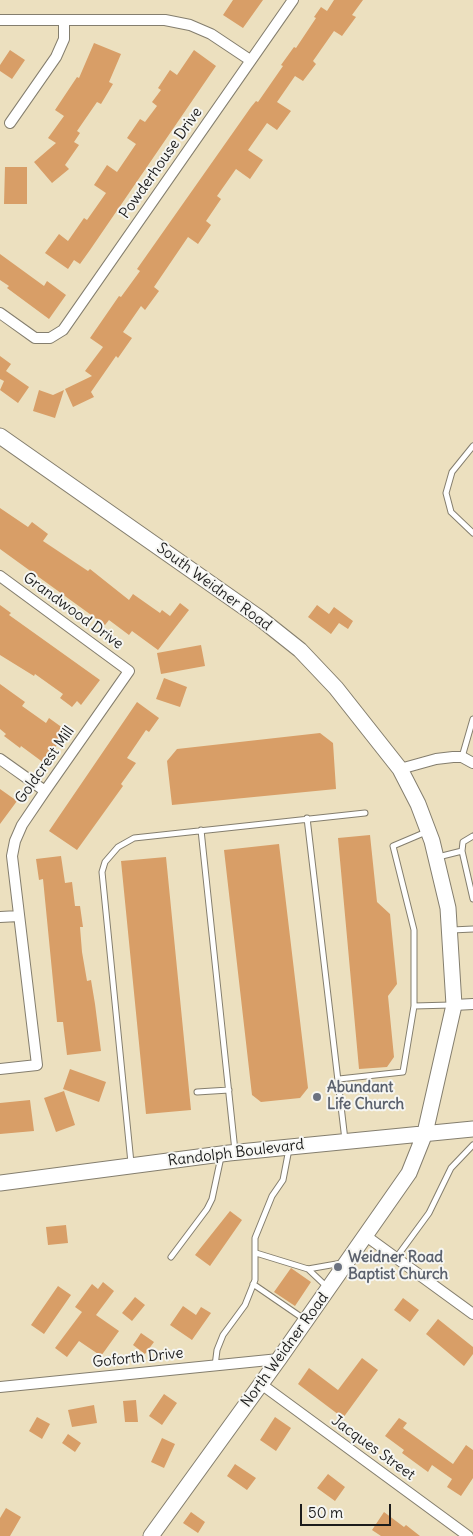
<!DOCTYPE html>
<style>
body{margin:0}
#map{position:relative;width:473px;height:1536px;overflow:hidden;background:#ece0bf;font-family:Delius,sans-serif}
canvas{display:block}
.scale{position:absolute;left:300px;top:1504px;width:91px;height:22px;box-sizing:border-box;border:2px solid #1c1c1c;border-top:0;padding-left:6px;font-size:15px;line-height:18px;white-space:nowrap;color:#1c1c1c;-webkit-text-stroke:4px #f6f6f2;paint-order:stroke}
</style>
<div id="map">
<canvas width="473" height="1536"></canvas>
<div class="scale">50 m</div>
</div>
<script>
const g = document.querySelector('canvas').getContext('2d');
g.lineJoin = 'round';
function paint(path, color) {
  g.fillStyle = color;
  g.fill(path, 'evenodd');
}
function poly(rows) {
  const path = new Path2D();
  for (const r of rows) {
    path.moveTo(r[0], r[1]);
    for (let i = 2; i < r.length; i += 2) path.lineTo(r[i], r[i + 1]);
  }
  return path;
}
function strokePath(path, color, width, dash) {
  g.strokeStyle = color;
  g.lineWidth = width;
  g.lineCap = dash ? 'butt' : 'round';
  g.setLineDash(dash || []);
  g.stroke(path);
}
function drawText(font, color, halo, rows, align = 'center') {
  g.font = font + ' Delius,sans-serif';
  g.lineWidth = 4;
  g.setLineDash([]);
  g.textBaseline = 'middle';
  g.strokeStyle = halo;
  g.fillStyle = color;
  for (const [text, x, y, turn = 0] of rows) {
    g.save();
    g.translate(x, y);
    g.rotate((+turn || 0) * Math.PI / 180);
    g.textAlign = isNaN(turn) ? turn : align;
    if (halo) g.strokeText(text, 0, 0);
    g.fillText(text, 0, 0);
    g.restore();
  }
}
const building = poly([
 [233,0,263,0,243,28,223,15],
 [334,0,363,0,352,15,356,17,342,36,334,31,313,61,316,64,303,81,295,76,277,102,291,111,277,130,267,123,248,150,263,160,250,179,236,169,217,196,221,199,206,221,211,225,198,244,188,237,154,287,159,291,145,310,141,306,123,332,132,338,118,358,116,356,91,392,94,397,73,407,65,389,92,376,85,371,103,347,90,338,119,296,121,297,140,271,137,269,251,107,256,101,258,102,283,66,281,65,294,47,296,48,316,18,314,17,321,7,327,11],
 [94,43,121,54,109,82,113,84,101,104,97,102,77,131,80,133,74,142,79,145,65,165,69,169,52,183,34,162,56,143,48,138,64,116,55,110,77,77,79,78],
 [10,50,25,60,12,79,0,71,0,65],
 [194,50,216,66,90,250,80,264,74,260,68,269,45,253,59,234,68,241,84,218,87,220,106,193,94,185,107,165,117,172,136,144,127,138,140,119,145,122,157,106,152,102,161,90,158,88,170,70,177,75],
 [5,167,27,167,27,204,4,204],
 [0,254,44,286,47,281,66,295,49,319,7,288,9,286,0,280],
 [0,356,11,364,6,371,29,387,18,403,0,390,4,381,0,379],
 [39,390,53,395,64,390,55,418,33,411],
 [0,508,28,527,32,522,48,534,43,541,88,571,90,569,129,600,133,594,160,613,162,610,170,616,180,603,189,610,158,650,132,631,129,635,109,620,105,625,0,549],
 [0,605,11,613,9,615,100,680,81,705,77,701,72,707,60,698,63,694,35,674,34,676,0,655],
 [317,605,329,614,334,607,353,621,348,629,339,623,331,634,308,617],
 [201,645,205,666,161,674,157,653],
 [164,678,187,687,180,707,156,699],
 [0,684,25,702,22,706,46,723,49,718,67,731,44,763,21,746,20,748,4,736,6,734,0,729],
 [137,702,159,718,149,732,146,730,127,758,136,763,121,784,123,786,77,850,49,831],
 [320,733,333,743,336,789,172,805,167,761,177,749],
 [0,789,17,801,0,824],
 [370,835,377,902,390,914,397,984,388,996,394,1057,387,1067,359,1069,338,838],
 [279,844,308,1088,300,1098,261,1102,252,1095,224,850],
 [61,856,65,883,72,882,75,906,80,906,83,927,80,927,82,952,87,981,91,980,95,1004,101,1051,67,1055,63,1022,57,1022,43,879,39,880,36,859],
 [166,857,191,1110,146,1114,121,861],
 [70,1069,106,1082,99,1102,63,1089],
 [64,1091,75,1125,56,1132,44,1098],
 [30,1100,34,1131,0,1134,0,1103],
 [230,1211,242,1220,210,1266,195,1255],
 [66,1225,68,1243,48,1245,46,1227],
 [291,1268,311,1282,295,1306,274,1292],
 [103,1282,114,1291,96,1315,119,1331,101,1356,79,1341,67,1357,55,1348,82,1312,75,1307,92,1284,98,1289],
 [58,1286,71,1295,44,1334,31,1325],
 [135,1297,145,1305,132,1321,122,1313],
 [403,1298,419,1310,410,1322,394,1310],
 [183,1306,196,1315,201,1307,211,1313,192,1340,170,1325],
 [438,1319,473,1347,473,1354,464,1366,426,1334],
 [141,1333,154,1342,145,1354,133,1345],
 [362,1358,378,1370,343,1418,298,1384,309,1368,338,1390],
 [164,1394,177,1403,162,1425,149,1416],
 [136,1400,138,1422,125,1422,123,1401],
 [94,1405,97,1423,72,1427,68,1410],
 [37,1417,50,1424,42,1439,29,1431],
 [275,1417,291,1428,276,1451,260,1440],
 [399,1418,407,1423,403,1428,453,1464,466,1445,473,1450,473,1478,461,1496,447,1487,452,1479,432,1465,428,1472,402,1453,404,1450,385,1436],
 [68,1434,81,1443,75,1452,62,1443],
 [162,1438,175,1444,164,1468,151,1462],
 [235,1464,256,1478,247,1490,227,1476],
 [328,1474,345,1487,335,1501,317,1488],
 [6,1508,21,1517,10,1536,0,1536,0,1518],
 [191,1512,205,1522,198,1533,183,1523],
 [384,1512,404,1527,406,1525,420,1536,381,1536,372,1530]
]);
const lane = poly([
 [473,446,452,472,446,493,451,512,473,533],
 [462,757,473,719],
 [307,818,345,1140],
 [201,830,235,1151],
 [473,836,463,842,462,851,473,899],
 [438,857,462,851],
 [452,930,473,929],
 [414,1006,451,1005],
 [339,1079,403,1072,414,1006,414,930,393,846,426,832],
 [197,1092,229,1090],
 [131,1163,102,872,105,862,118,847,134,838,365,813],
 [256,1253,308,1269,342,1263],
 [171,1257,207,1209,212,1199,221,1157],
 [396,1258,429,1213,451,1168,473,1145],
 [308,1269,327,1287],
 [253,1284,304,1319],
 [215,1366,217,1350,223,1335,245,1305,255,1280,255,1238,272,1196,283,1180,289,1149]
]);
const street = poly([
 [0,20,165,20,190,25,211,34,250,60],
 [10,123,56,57,64,39,64,21],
 [0,313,35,338,50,338,63,330,293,0],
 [0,576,129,671,45,791,22,825,15,841,12,856,37,1065,0,1069],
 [0,759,45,791],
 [400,769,436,759,453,757,462,757,473,763],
 [0,917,19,916],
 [454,1005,473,1004],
 [366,1236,473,1314],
 [261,1384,468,1536],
 [0,1387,279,1359]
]);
const secondary = poly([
 [0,436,261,619,300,650,336,688,400,769,418,804,432,841,448,908,454,1005,425,1133,409,1173,279,1359,151,1536],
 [0,1183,229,1153,473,1129]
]);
const markers = [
 [317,1097,5,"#6b7280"],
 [338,1267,5,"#6b7280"]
];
const streetNames = [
 ["Powderhouse Drive",161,163,-55],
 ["South Weidner Road",214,587,36],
 ["Grandwood Drive",73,611,36],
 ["Goldcrest Mill",45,765,-55],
 ["Randolph Boulevard",236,1153,-7],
 ["North Weidner Road",285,1350,-54],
 ["Goforth Drive",138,1358,-6],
 ["Jacques Street",373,1448,36]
];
const worshipNames = [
 ["Abundant",327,1088],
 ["Life Church",327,1105],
 ["Weidner Road",348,1258],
 ["Baptist Church",348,1275]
];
paint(building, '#d89e67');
strokePath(lane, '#847e6e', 7);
strokePath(street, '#847e6e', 12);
strokePath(secondary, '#847e6e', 17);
strokePath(lane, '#fff', 5);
strokePath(street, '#fff', 10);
strokePath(secondary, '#fff', 15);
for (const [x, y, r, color] of markers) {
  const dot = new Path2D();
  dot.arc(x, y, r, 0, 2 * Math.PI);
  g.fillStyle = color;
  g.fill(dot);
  strokePath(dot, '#f6f6f2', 2);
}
drawText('15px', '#1c1c1c', '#f6f6f2', streetNames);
drawText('bold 15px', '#5b616d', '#f6f6f2', worshipNames, 'left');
</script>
